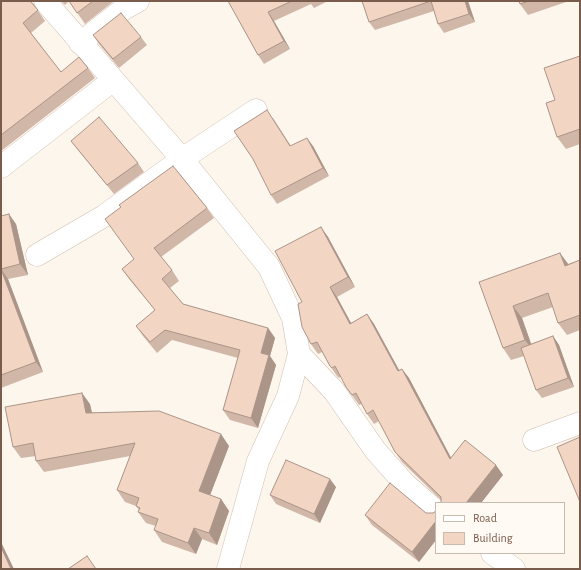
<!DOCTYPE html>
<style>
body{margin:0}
#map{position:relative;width:581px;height:570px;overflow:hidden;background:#fdf6ec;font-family:"Alegreya Sans",sans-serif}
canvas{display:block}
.frame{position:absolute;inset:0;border:2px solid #7a5c4d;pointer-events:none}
.legend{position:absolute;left:435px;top:502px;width:130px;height:52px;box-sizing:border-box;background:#fffaf3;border:1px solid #cabbb1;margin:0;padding:5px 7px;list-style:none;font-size:12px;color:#7a5c4d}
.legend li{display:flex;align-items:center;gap:8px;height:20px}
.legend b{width:20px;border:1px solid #cabbb1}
</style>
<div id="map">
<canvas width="581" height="570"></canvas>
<div class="frame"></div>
<ul class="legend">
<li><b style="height:5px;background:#fff"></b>Road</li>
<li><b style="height:11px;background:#f3d5c3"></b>Building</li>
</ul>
</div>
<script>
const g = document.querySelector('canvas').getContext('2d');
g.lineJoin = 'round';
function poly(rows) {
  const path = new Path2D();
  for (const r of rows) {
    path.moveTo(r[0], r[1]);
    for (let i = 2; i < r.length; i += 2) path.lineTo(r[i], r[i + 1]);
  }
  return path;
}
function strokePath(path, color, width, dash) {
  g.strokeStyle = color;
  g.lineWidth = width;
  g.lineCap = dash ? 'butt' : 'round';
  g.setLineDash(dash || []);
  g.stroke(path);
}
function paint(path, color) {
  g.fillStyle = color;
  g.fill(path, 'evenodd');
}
const minor = poly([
 [45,1,182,159,269,267,293,318,299,354,288,396,258,461,228,569],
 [80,43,125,8,138,1],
 [1,167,112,81],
 [37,255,104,216,182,159,256,110],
 [299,354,334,391,375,450,405,484,436,511],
 [534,440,580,423],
 [492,553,514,569]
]);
const wall = poly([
 [1,1,33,3,45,21,31,33,61,72,88,68,95,78,1,151],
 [61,1,114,1,85,24,69,1,65,5],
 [228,1,328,1,314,8,311,4,274,21,290,49,264,64,258,55],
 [362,1,468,1,475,22,444,33,438,24,434,11,375,30,369,22],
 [519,1,569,1,528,15,520,4],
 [93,35,141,37,147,45,119,68,99,44],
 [580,56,580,144,566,149,557,137,555,100],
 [273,118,291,146,313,146,329,176,277,204,271,195],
 [71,141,138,163,144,172,114,194,77,149],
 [207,208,214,218,161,257,172,270,179,281,170,288,183,304,268,328,275,338,270,356,276,365,258,428,230,420,223,410,238,358,172,340,157,353,143,336,136,326,155,310,129,279,122,269,134,259],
 [1,215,2,216,16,224,28,275,8,279,43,372,1,388],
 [321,227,328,237,355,287,337,297,351,323,367,314,374,324,399,370,402,369,409,378,451,458,503,475,481,503,441,503,441,500,402,462,395,452,379,421,374,424,367,414,362,404,359,405,346,387,341,376,339,378,337,376,330,366,322,352,318,354,311,344,302,302],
 [580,260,580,330,567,335,558,323,553,307,522,318,531,344,553,336,559,345,574,387,542,398,536,390,524,356,511,360,503,348,479,282,568,264],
 [90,404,92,412,229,446,210,495,221,499,229,511,217,545,202,539,196,554,162,542,154,530,156,526,146,523,138,512,139,510,136,506,125,502,117,490,130,456,44,472,36,461,36,456,21,458,13,447],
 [336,487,320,523,276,504,270,495],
 [436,511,436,540,419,562,372,525,365,515,433,513]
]);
const shadedWall = poly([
 [465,1,468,1,475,22,469,14],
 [268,12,274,21,290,49,284,41],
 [307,138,313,146,329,176,323,168],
 [9,214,16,224,28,275,20,264],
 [321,227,328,237,355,287,348,277],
 [560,253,569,265,565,266],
 [1,269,8,279,43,372,36,362],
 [330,287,337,297,357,334,350,324],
 [513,306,522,318,534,352,525,340],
 [367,314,374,324,405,381,398,371],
 [268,328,275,338,270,356,276,365,258,428,251,418,261,353],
 [553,336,559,345,574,387,568,378],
 [402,369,409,378,457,469,450,459],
 [82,393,90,404,94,424,86,413],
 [221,434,229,446,207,503,199,491],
 [496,465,503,475,481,503,466,503],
 [330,479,336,487,320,523,314,514],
 [221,499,229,511,217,545,209,533],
 [436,521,436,540,419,562,412,552],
 [194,528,202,539,196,554,188,543],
 [1,542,14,569,11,569,1,547]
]);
const building = poly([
 [1,1,30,1,38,10,23,23,61,72,79,57,88,68,1,135,1,1],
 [69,1,93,1,77,13,69,1],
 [228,1,292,1,268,12,284,41,258,55,228,1],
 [362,1,465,1,469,14,438,24,431,1,369,22,362,1],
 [519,1,529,1,520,4,519,1],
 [121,13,141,37,113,59,93,35,121,13],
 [580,56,580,129,557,137,546,103,555,100,544,68,580,56],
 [267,110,290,146,307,138,323,168,271,195,253,159,234,131,267,110],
 [99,117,138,163,107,185,71,141,99,117],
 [173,166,207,208,154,248,172,270,162,279,183,304,268,328,261,353,269,355,251,418,223,410,240,350,165,330,150,342,136,326,155,310,122,269,134,259,105,219,121,207,119,205,173,166],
 [9,214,20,264,1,269,1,216,9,214],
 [321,227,348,277,330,287,350,324,367,314,398,371,402,369,450,459,465,440,496,465,466,503,441,503,441,497,395,452,373,410,367,414,356,393,352,395,346,387,335,366,332,368,330,366,317,342,311,344,302,327,298,304,302,302,275,251,321,227],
 [560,253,565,266,580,260,580,315,558,323,548,293,513,306,525,340,503,348,479,282,560,253],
 [1,269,36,362,1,375,1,269],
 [553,336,568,378,536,390,521,348,553,336],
 [82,393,86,413,159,411,221,434,199,491,221,499,209,533,194,528,188,543,154,530,158,519,138,512,140,508,136,506,139,498,117,490,135,443,36,461,33,443,13,447,5,407,82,393],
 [580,437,580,502,557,447,580,437],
 [286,460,330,479,314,514,270,495,286,460],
 [390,483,426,513,433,513,436,511,436,521,412,552,365,515,390,483],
 [1,547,11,569,1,569,1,547],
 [87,556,96,569,68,569,87,556]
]);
strokePath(minor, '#d1beb0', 23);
strokePath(minor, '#fff', 22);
paint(wall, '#d1b7a8');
paint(shadedWall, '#aa9588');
paint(building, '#f3d5c3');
strokePath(building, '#aa9588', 1);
</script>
